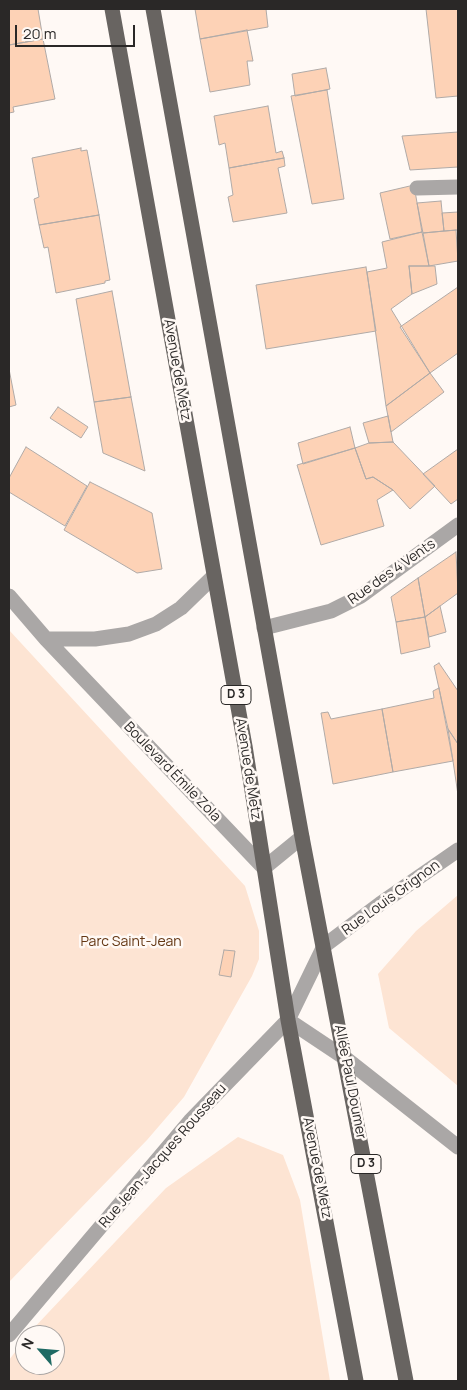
<!DOCTYPE html>
<meta charset="utf-8">
<style>
body{margin:0}
#map{position:relative;width:467px;height:1390px;overflow:hidden;background:#fff9f5;font-family:Manrope,sans-serif}
canvas{display:block}
.frame{position:absolute;inset:0;border:10px solid #2a2827;pointer-events:none}
.north{position:absolute;left:15px;top:1325px;width:50px;height:50px;box-sizing:border-box;background:#fff9f5;border:1px solid #aaa5a3;border-radius:50%;rotate:297deg;font-size:14px;font-weight:700;line-height:20px;text-align:center;color:#2a2827}
.north::after{content:'';display:block;margin:auto;width:18px;height:22px;background:#1f6a64;clip-path:polygon(50% 0,100% 100%,50% 72%,0 100%)}
.scale{position:absolute;left:15px;top:25px;width:120px;height:22px;box-sizing:border-box;border:2px solid #2a2827;border-top:0;padding-left:6px;font-size:15px;line-height:18px;white-space:nowrap;color:#2a2827;-webkit-text-stroke:4px #fff9f5;paint-order:stroke}
</style>
<div id="map">
<canvas width="467" height="1390"></canvas>
<div class="frame"></div>
<div class="north">N</div>
<div class="scale">20 m</div>
</div>
<script>
const g = document.querySelector('canvas').getContext('2d');
g.lineJoin = 'round';
function paint(path, color) {
  g.fillStyle = color;
  g.fill(path, 'evenodd');
}
function poly(rows) {
  const path = new Path2D();
  for (const r of rows) {
    path.moveTo(r[0], r[1]);
    for (let i = 2; i < r.length; i += 2) path.lineTo(r[i], r[i + 1]);
  }
  return path;
}
function strokePath(path, color, width, dash) {
  g.strokeStyle = color;
  g.lineWidth = width;
  g.lineCap = dash ? 'butt' : 'round';
  g.setLineDash(dash || []);
  g.stroke(path);
}
function drawText(font, color, halo, rows, align = 'center') {
  g.font = font + ' Manrope,sans-serif';
  g.lineWidth = 5;
  g.setLineDash([]);
  g.textBaseline = 'middle';
  g.strokeStyle = halo;
  g.fillStyle = color;
  for (const [text, x, y, turn = 0] of rows) {
    g.save();
    g.translate(x, y);
    g.rotate((+turn || 0) * Math.PI / 180);
    g.textAlign = isNaN(turn) ? turn : align;
    if (halo) g.strokeText(text, 0, 0);
    g.fillText(text, 0, 0);
    g.restore();
  }
}
const green = poly([
 [9,630,245,886,259,931,259,959,252,976,184,1097,147,1140,9,1282],
 [458,895,458,1086,389,1028,378,974,416,931],
 [238,1137,283,1155,300,1200,330,1381,9,1381,9,1360,25,1339,25,1365,55,1365,55,1335,28,1335,31,1331,166,1188]
]);
const building = poly([
 [9,9,38,9,43,39,9,45,9,9],
 [195,9,266,9,268,27,200,39,195,9],
 [426,9,458,9,458,96,436,98,426,9],
 [247,30,253,61,247,61,250,85,210,92,200,39,247,30],
 [43,39,55,99,13,107,14,112,9,113,9,45,43,39],
 [326,68,330,89,295,96,292,74,326,68],
 [327,90,344,199,312,204,291,96,327,90],
 [268,106,276,153,282,151,284,158,229,168,225,143,219,145,214,116,268,106],
 [458,132,458,167,410,170,402,136,458,132],
 [81,148,81,151,87,150,99,215,39,225,34,199,39,197,32,158,81,148],
 [284,158,285,166,278,168,287,213,233,222,228,197,233,195,229,168,284,158],
 [414,185,422,232,390,239,380,193,414,185],
 [441,201,444,231,423,233,417,203,441,201],
 [458,212,458,230,444,231,442,213,458,212],
 [99,215,110,280,105,281,105,283,56,293,48,247,44,248,39,225,99,215],
 [456,230,458,261,429,266,423,233,456,230],
 [422,232,429,266,409,266,412,294,391,309,430,373,386,406,367,272,387,268,382,242,422,232],
 [409,266,435,266,437,284,412,294,409,266],
 [366,267,376,331,266,349,256,285,366,267],
 [458,287,458,353,430,373,400,327,458,287],
 [112,291,131,397,94,402,76,299,112,291],
 [9,369,16,405,9,407,9,369],
 [430,373,444,392,391,432,386,406,430,373],
 [131,397,145,471,103,453,94,402,131,397],
 [58,407,88,427,81,438,50,418,58,407],
 [388,416,393,442,369,443,363,423,388,416],
 [350,427,355,448,303,464,298,443,350,427],
 [393,442,435,486,410,509,393,490,373,477,366,479,355,448,369,443,393,442],
 [26,447,87,486,65,526,9,492,9,478,26,447],
 [355,448,366,479,373,477,393,490,377,500,384,526,321,545,297,465,355,448],
 [458,449,458,499,451,504,423,474,458,449],
 [90,482,152,513,162,569,137,573,64,530,90,482],
 [456,552,458,593,425,617,418,578,456,552],
 [418,578,425,617,396,622,391,597,418,578],
 [440,606,446,632,429,637,425,617,440,606],
 [425,617,430,647,401,654,396,622,425,617],
 [439,663,458,691,458,744,448,729,434,666,439,663],
 [439,688,453,761,393,772,382,709,434,698,433,691,439,688],
 [382,709,393,772,333,784,321,713,328,712,331,719,382,709],
 [448,729,458,744,458,795,453,761,448,729],
 [224,950,235,951,231,977,219,975,224,950]
]);
const minor = poly([
 [417,188,458,187],
 [9,596,46,639,264,868,302,837],
 [264,628,331,611,361,596,458,525],
 [46,639,95,639,129,634,156,624,181,608,214,576],
 [288,1020,345,1058,458,1147],
 [9,1335,190,1121,288,1020,324,946,380,904,458,850]
]);
const major = poly([
 [112,9,245,746,288,1020,356,1381],
 [153,9,302,837,406,1381]
]);
const shields = [
 [236,695,30],
 [366,1164,30]
];
const shieldNames = [
 ["D 3",236,695],
 ["D 3",366,1164]
];
const streetNames = [
 ["Avenue de Metz",177,370,80],
 ["Rue des 4 Vents",392,572,-35],
 ["Avenue de Metz",248,769,81],
 ["Boulevard Émile Zola",172,772,46],
 ["Rue Louis Grignon",391,898,-36],
 ["Allée Paul Doumer",350,1082,79],
 ["Rue Jean-Jacques Rousseau",163,1156,-49],
 ["Avenue de Metz",317,1168,79]
];
const parkNames = [
 ["Parc Saint-Jean",131,942]
];
paint(green, '#fde4d3');
paint(building, '#fdd2b6');
strokePath(building, '#b0aaa7', 1);
strokePath(minor, '#aaa7a6', 15);
strokePath(major, '#686461', 15);
for (const [x, y, w] of shields) {
  const box = new Path2D();
  box.roundRect(x - w / 2, y - 9.5, w, 19, 4);
  g.fillStyle = '#fff9f5';
  g.fill(box);
  strokePath(box, '#2a2827', 1);
}
drawText('bold 12px', '#2a2827', null, shieldNames);
drawText('14px', '#2a2827', '#fff9f5', streetNames);
drawText('14px', '#643714', '#fff9f5', parkNames);
</script>
